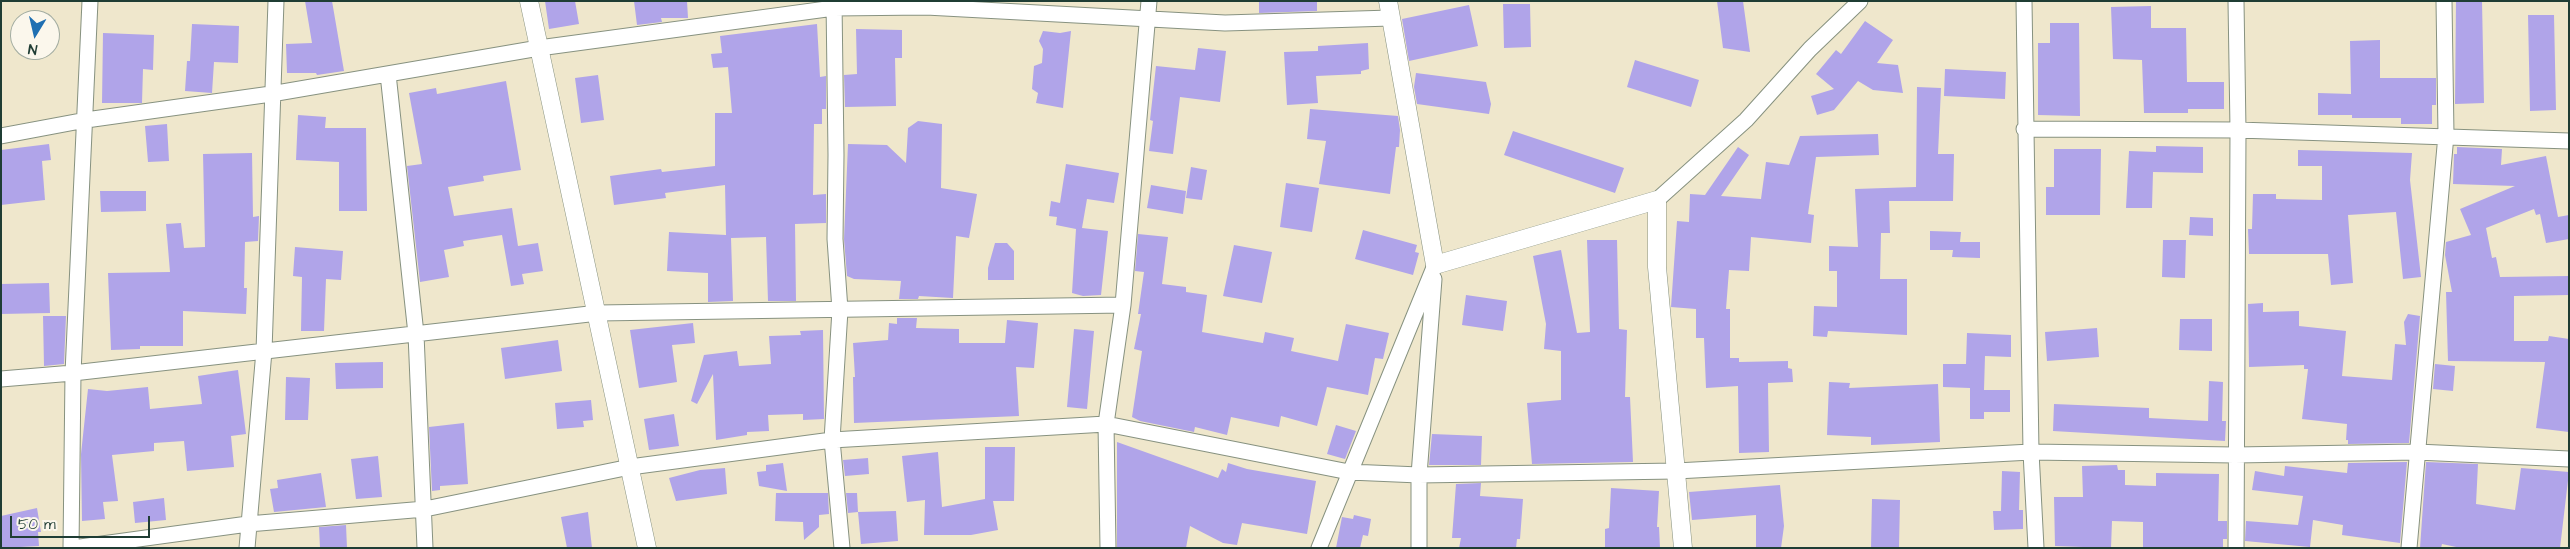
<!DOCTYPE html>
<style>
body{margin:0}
#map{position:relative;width:2570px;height:549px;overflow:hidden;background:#efe7cc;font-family:"Architects Daughter",sans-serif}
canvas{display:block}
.frame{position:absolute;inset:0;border:2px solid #1f3d34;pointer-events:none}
.north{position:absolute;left:10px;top:10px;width:50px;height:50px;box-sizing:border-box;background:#fbf7ec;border:1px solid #a3ada2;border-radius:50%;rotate:189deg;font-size:14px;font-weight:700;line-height:20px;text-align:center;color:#1f3d34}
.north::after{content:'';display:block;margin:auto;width:18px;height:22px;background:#1f6fb2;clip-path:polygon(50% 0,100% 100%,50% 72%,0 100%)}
.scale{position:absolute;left:10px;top:516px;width:140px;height:22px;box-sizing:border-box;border:2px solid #1f3d34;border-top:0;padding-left:6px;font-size:15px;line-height:18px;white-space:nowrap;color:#1f3d34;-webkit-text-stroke:4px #fbf7ec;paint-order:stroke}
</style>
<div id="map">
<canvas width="2570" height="549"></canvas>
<div class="frame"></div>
<div class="north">N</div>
<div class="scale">50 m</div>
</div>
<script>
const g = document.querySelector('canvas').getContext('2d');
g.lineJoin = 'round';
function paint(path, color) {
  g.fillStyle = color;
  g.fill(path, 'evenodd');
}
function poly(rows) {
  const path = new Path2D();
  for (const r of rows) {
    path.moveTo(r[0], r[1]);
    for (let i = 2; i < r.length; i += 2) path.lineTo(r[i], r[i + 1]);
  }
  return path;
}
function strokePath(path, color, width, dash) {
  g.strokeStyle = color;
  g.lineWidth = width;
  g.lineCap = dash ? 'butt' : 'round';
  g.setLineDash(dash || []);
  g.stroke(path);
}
const building = poly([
 [305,1,332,1,344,71,317,75,316,73,287,73,286,44,312,43],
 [545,1,575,1,579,24,549,29],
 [634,1,687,1,688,18,661,18,662,22,637,25],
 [1259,1,1317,1,1317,11,1259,13],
 [1717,1,1743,1,1750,52,1723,48],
 [2456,1,2482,1,2484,103,2455,104],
 [1503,4,1530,4,1531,47,1504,48],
 [1469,5,1478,46,1409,61,1402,19],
 [2151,6,2151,28,2186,28,2187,82,2224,82,2224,109,2188,109,2188,113,2144,113,2142,60,2113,59,2111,7],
 [2528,15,2554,15,2556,110,2530,111],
 [1865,21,1893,40,1877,63,1898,65,1903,93,1873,90,1858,81,1834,110,1817,115,1811,96,1834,89,1816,74,1836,50,1841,54],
 [2050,23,2079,23,2080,116,2038,115,2038,43,2050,43],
 [192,24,239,26,238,63,214,62,212,93,185,91,187,61,190,61],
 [817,24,820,77,826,76,826,109,822,109,822,124,814,124,813,195,826,194,826,223,795,224,796,301,768,301,766,237,731,238,733,301,708,302,708,273,667,271,669,232,726,235,725,185,665,193,666,198,614,205,610,176,661,169,662,172,715,166,715,113,732,113,728,67,713,68,711,54,722,53,720,36],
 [856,29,902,30,902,58,895,58,896,106,845,107,844,75,857,74],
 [1043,31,1060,33,1071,31,1063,108,1036,103,1038,93,1032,89,1034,66,1042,63,1043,49,1039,41],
 [103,33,154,35,153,70,143,69,142,103,102,103],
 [2380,40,2380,78,2436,78,2436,105,2432,105,2432,124,2401,124,2401,118,2352,118,2352,115,2318,115,2318,93,2351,94,2350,41],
 [1368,43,1369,69,1361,71,1361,74,1316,76,1318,103,1287,105,1284,52,1318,51,1318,46],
 [1198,48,1226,51,1220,102,1180,97,1173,154,1149,151,1153,121,1150,120,1156,66,1195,70],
 [1635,60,1699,80,1691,107,1627,87],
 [1945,69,2006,72,2005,99,1944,96],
 [1416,73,1486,82,1491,104,1489,114,1417,104,1414,87],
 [598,75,604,120,581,123,575,78],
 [506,81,521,170,483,176,484,181,448,187,454,216,512,208,518,246,538,243,543,271,522,274,524,284,511,286,502,235,463,241,464,246,444,250,449,277,420,282,407,166,422,164,409,93,436,88,437,94],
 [1917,87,1941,88,1938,154,1954,154,1953,201,1889,201,1890,233,1881,233,1880,279,1907,279,1907,335,1828,331,1827,337,1813,336,1814,306,1837,307,1837,271,1829,271,1829,246,1858,247,1855,189,1916,187],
 [1310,109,1398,116,1400,130,1399,147,1396,147,1390,194,1319,184,1326,141,1307,139],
 [298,115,326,117,325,128,366,128,367,211,339,211,339,162,296,160],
 [918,121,942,124,941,188,977,194,969,238,956,236,953,298,919,296,918,299,899,299,901,281,854,279,847,276,844,239,848,144,887,145,906,163,908,128],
 [167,124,169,161,148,162,145,126],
 [1513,131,1624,168,1615,193,1504,155],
 [1878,134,1879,155,1816,157,1808,214,1814,215,1811,243,1751,237,1749,271,1729,270,1726,309,1730,309,1730,358,1739,358,1739,362,1788,361,1788,368,1792,369,1793,382,1768,383,1769,452,1739,453,1738,386,1706,388,1704,338,1696,338,1696,309,1671,307,1677,221,1689,222,1690,194,1705,195,1738,147,1749,155,1721,196,1761,199,1766,162,1789,165,1800,136],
 [49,144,51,160,42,161,45,200,1,205,1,150],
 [2156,146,2203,147,2203,173,2153,172,2152,208,2126,208,2129,151,2156,152],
 [2457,147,2502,149,2501,165,2546,156,2558,217,2569,215,2569,239,2546,243,2540,214,2536,215,2534,209,2486,228,2492,258,2496,257,2500,277,2569,276,2569,295,2514,296,2514,341,2548,341,2549,336,2569,339,2569,432,2536,428,2545,362,2448,361,2446,292,2452,292,2445,255,2446,242,2471,235,2460,209,2515,186,2453,184,2454,154,2457,154],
 [2054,149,2101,149,2100,215,2046,215,2046,187,2054,187],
 [2298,150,2412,153,2410,180,2421,277,2403,279,2396,212,2348,215,2353,283,2331,285,2328,254,2249,254,2248,229,2252,229,2253,194,2276,194,2276,199,2322,200,2322,166,2298,166],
 [252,153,253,217,259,216,258,241,245,242,244,288,247,288,246,314,183,311,183,346,140,346,140,349,111,350,108,273,170,272,166,224,181,223,184,248,205,247,203,154],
 [1066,164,1119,173,1114,203,1087,199,1082,228,1108,231,1101,295,1083,296,1072,293,1076,229,1056,225,1057,217,1049,216,1051,201,1060,203],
 [1191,167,1207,170,1202,200,1186,198],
 [1286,183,1319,188,1312,232,1280,227],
 [1151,185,1186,191,1183,214,1147,208],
 [100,191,146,191,146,211,101,212],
 [2190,217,2213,218,2213,236,2189,235],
 [1363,230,1417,245,1415,252,1419,253,1413,275,1355,259],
 [1930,231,1961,232,1960,242,1980,242,1980,258,1952,257,1953,250,1930,250],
 [1138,234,1168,237,1162,284,1186,287,1186,292,1207,295,1202,332,1263,343,1265,332,1294,338,1291,351,1338,361,1346,324,1389,333,1383,359,1375,358,1368,395,1327,387,1317,426,1281,416,1279,427,1231,417,1227,435,1195,427,1194,432,1140,421,1132,417,1142,351,1134,349,1141,314,1138,314,1144,272,1135,271],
 [1587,240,1617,240,1619,329,1627,330,1625,397,1630,397,1633,462,1532,464,1527,403,1561,400,1561,351,1544,349,1546,324,1533,256,1561,250,1577,333,1590,332],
 [2163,240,2186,240,2185,278,2162,277],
 [995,243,1007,243,1014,251,1014,280,988,280,988,268],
 [1234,245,1272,252,1262,303,1223,296],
 [295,247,343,251,341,280,326,279,324,331,301,331,302,277,293,276],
 [49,283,50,313,1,314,1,284],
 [1466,295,1507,301,1503,331,1462,325],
 [2263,303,2263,312,2299,311,2299,326,2346,331,2342,376,2392,380,2395,344,2406,345,2404,322,2408,314,2420,316,2409,443,2348,444,2348,440,2346,440,2347,424,2302,419,2308,369,2304,369,2304,365,2249,367,2248,304],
 [43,316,66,316,64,364,44,366],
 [897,318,917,318,916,328,959,329,959,343,1005,343,1007,320,1038,323,1034,368,1016,367,1019,416,854,423,853,377,855,377,853,343,888,340,889,323,897,324],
 [2180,319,2212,319,2212,351,2179,350],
 [693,323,695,343,672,345,677,382,639,388,630,330],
 [2097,328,2099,357,2047,361,2045,332],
 [1074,329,1094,331,1087,409,1067,407],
 [823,330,824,419,803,420,803,414,768,415,769,431,747,432,747,435,716,440,713,374,697,404,691,401,704,355,737,351,739,366,771,364,769,336,801,335,800,331],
 [1967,333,2011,335,2011,357,1985,356,1984,390,2010,390,2010,412,1984,412,1984,419,1970,419,1970,388,1943,387,1943,364,1966,364],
 [558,340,562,371,505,379,501,348],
 [383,362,383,388,336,389,335,363],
 [2435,364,2455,366,2453,391,2433,389],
 [238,370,246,434,231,436,234,467,187,471,184,441,154,443,154,451,112,455,118,501,103,502,105,519,82,521,81,454,88,389,107,391,148,387,150,409,202,404,198,376],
 [286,377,310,378,308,420,285,420],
 [2209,381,2223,382,2222,421,2226,421,2225,441,2053,431,2054,404,2149,408,2149,418,2208,421],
 [1829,382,1850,383,1849,388,1938,384,1940,442,1871,445,1871,437,1827,435],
 [591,400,593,420,583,421,584,427,557,429,555,403],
 [674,414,679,446,649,450,644,419],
 [464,423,468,484,440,486,440,490,432,491,429,427],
 [1336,425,1356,431,1345,459,1327,454],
 [1432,434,1482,436,1481,465,1429,465],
 [1117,442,1218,478,1222,469,1226,472,1228,463,1247,469,1316,481,1307,534,1242,523,1237,545,1223,543,1190,526,1186,548,1117,548],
 [985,447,1015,447,1014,501,993,501,998,530,971,535,924,535,925,500,907,502,902,456,938,452,942,507,985,499],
 [378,456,382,497,356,499,351,459],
 [868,458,869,474,845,476,843,460],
 [2407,462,2400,543,2342,535,2343,525,2313,520,2310,547,2245,541,2246,521,2298,525,2303,496,2252,490,2255,471,2284,476,2285,466,2347,473,2348,463],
 [2426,462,2478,464,2476,504,2515,510,2521,468,2569,472,2560,548,2461,548,2442,544,2441,548,2420,548],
 [783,463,787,491,759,486,757,472,766,471,766,465],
 [2117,465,2118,470,2125,470,2125,485,2156,486,2156,473,2219,474,2218,521,2227,521,2227,539,2223,539,2223,548,2143,548,2143,522,2112,521,2111,548,2055,546,2054,497,2083,497,2082,466],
 [725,468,727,494,676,501,669,478,700,470],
 [2002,471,2020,472,2019,510,2023,510,2023,529,1994,530,1993,511,2001,511],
 [321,473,326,507,274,512,270,489,278,488,277,480],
 [1481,483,1480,496,1523,499,1520,539,1517,539,1516,548,1459,548,1461,538,1452,538,1456,484],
 [1780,485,1784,526,1781,548,1756,548,1756,515,1692,520,1689,492],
 [1611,488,1659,491,1657,527,1659,527,1660,548,1605,548,1605,529,1609,528],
 [776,493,828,493,829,514,819,515,819,527,804,540,803,522,775,521],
 [846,493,857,493,858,512,848,513],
 [164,498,166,520,135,523,133,502],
 [1872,499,1900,500,1899,548,1871,548],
 [37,508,41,532,38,532,39,546,1,548,1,516],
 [896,511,898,541,861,544,858,512],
 [588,512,592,548,567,548,561,517],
 [1354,515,1371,519,1368,536,1363,535,1360,548,1336,548,1342,517,1353,519],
 [346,525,347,548,320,548,319,527]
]);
const minor = poly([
 [834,1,836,155,835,239,840,310,832,440,842,548],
 [2024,1,2031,452,2036,548],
 [388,74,416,334,425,548],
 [2024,129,2238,130,2569,141],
 [1,136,86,120,271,94,539,48,834,8,926,7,1225,23,1391,18],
 [1657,200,1746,120,1810,49,1860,1],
 [1,379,73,373,598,313,1123,305],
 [71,548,73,373,90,1],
 [73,548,248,524,425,509,630,467,832,440,1106,424,1349,472,1419,475,1676,471,2031,452,2235,455,2417,452,2569,459],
 [247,548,264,351,276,1],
 [1108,548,1106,424,1123,305,1149,1],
 [1319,548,1435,265],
 [1419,548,1419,475,1434,279],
 [2236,548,2238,130,2236,1],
 [2409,548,2446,135,2444,1]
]);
const tertiary = poly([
 [529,1,647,548],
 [1388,1,1435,265,1657,200,1657,267,1683,548]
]);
paint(building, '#b0a4e9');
strokePath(minor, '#879280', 17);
strokePath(tertiary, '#879280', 19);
strokePath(minor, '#fff', 15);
strokePath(tertiary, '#fff', 18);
</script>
